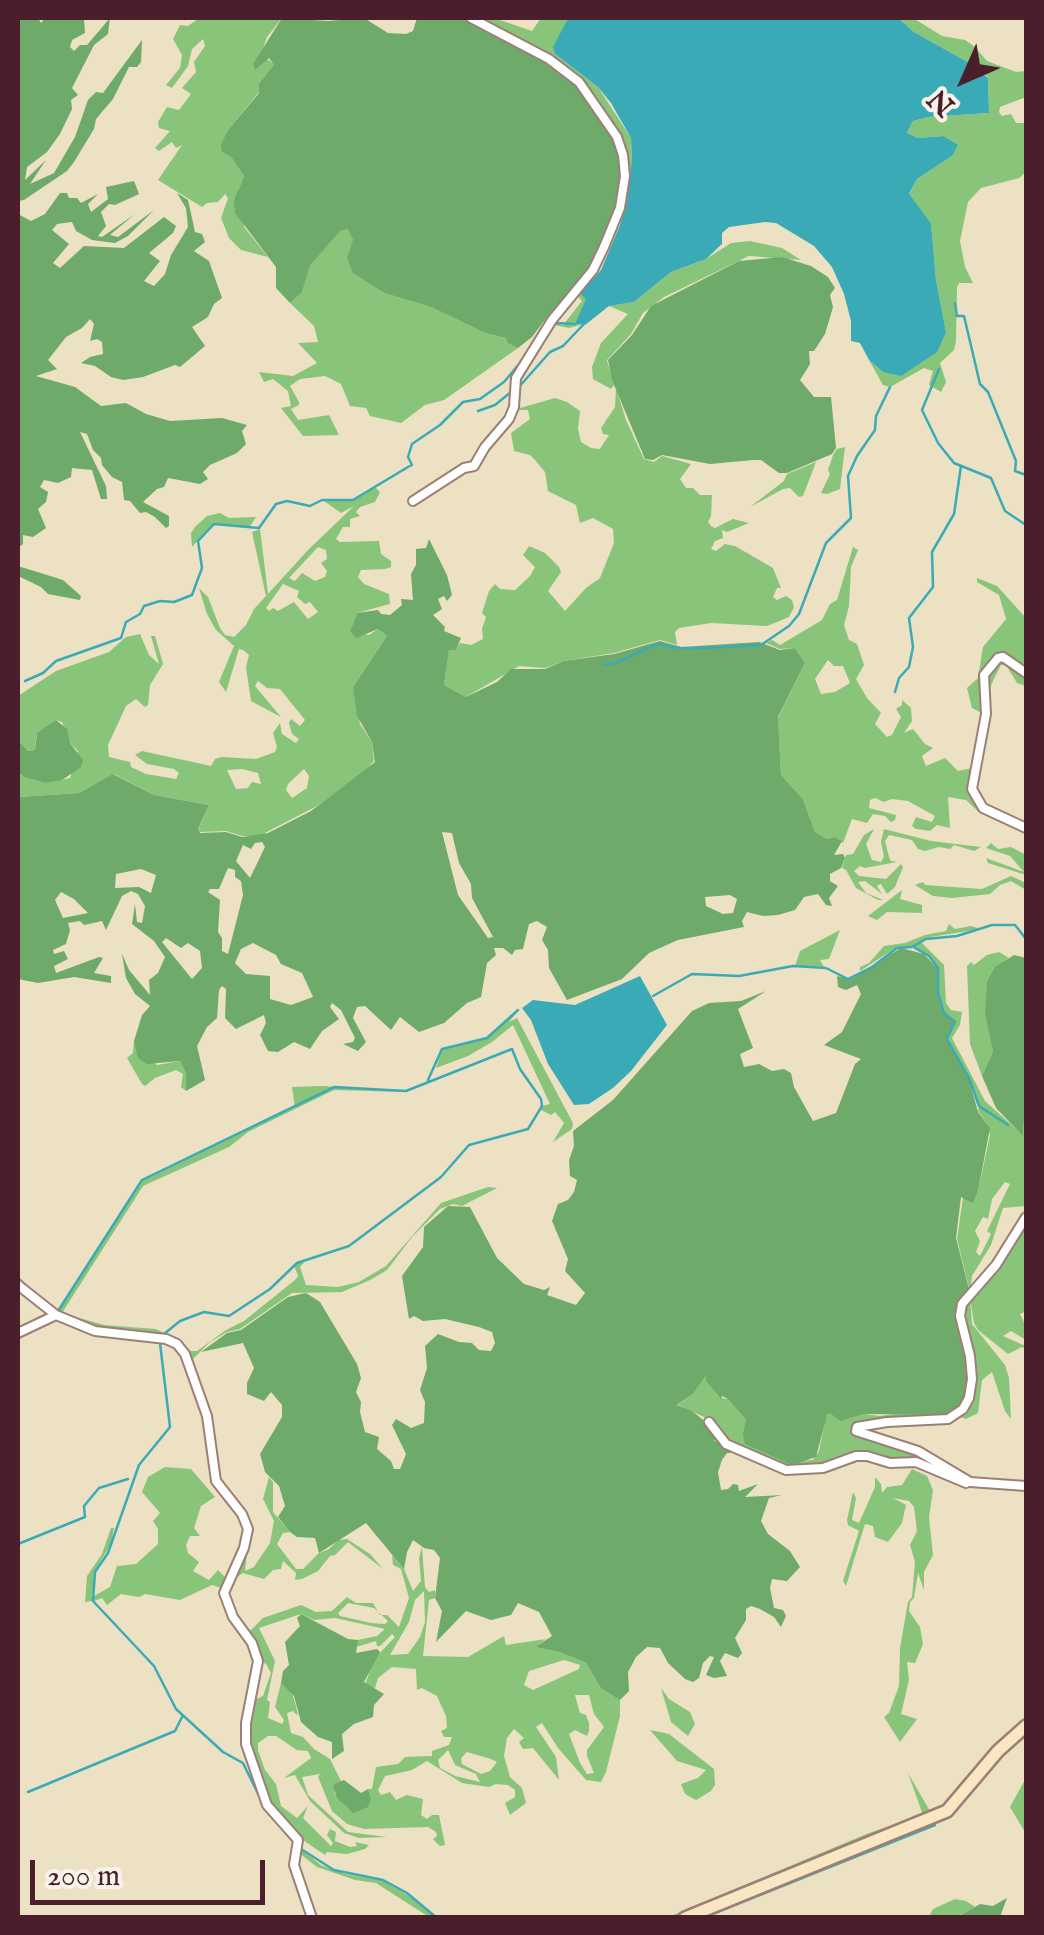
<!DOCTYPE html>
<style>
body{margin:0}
#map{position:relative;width:1044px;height:1935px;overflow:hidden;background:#ede1c3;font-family:"IM FELL English",serif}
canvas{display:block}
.frame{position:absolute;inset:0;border:20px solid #4a1f2b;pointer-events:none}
.north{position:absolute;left:914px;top:30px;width:100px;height:100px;-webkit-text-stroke:8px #f7f3e8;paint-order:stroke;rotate:225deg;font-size:28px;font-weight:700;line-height:40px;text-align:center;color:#4a1f2b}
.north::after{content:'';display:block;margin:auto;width:35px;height:45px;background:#4a1f2b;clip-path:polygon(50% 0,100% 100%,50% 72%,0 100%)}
.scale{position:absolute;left:30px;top:1860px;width:235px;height:45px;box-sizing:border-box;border:5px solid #4a1f2b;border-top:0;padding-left:12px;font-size:30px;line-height:35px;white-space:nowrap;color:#4a1f2b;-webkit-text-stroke:8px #f7f3e8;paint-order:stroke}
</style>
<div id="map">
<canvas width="1044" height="1935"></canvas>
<div class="frame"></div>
<div class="north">N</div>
<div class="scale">200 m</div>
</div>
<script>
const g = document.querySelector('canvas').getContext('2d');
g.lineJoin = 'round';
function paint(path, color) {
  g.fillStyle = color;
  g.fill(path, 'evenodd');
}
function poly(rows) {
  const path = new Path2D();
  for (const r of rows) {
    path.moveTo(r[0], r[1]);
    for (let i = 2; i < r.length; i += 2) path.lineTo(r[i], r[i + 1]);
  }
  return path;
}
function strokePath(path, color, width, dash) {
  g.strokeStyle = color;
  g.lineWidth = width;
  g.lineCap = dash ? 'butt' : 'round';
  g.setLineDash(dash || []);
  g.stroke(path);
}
const green = poly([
 [199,18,282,18,267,37,261,54,275,65,259,92,228,130,222,152,231,157,244,176,238,190,244,227,268,257,241,250,229,238,221,218,228,198,225,194,218,202,207,203,202,207,158,180,182,145,176,148,172,142,159,151,155,148,170,131,159,128,158,122,167,107,179,110,191,94,182,88,196,72,194,62,205,46,203,39,192,49,188,66,172,88,166,85,180,68,182,55,173,39,180,25,188,26],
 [473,18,494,18,532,31,541,18,568,18,554,46,555,54,598,87,631,138,632,160,627,200,576,324,581,325,569,328,554,325,527,362,513,390,513,377,526,354,552,321,563,325,582,301,576,294],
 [898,18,913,18,942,36,965,40,974,46,987,61,1016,72,1026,71,1026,97,1000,107,999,112,1002,116,1011,114,1016,123,1026,123,1026,172,1019,178,981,188,968,202,960,241,965,267,973,283,959,283,957,287,956,341,954,350,940,363,946,382,941,392,929,385,933,371,924,368,890,387,883,385,869,360,883,372,946,332,936,280,931,223,909,195,917,179,952,156,943,136,918,138,907,133,913,121,928,117,989,113,988,77,973,65,914,32],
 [349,229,353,240,354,273,384,293,431,307,485,333,506,338,507,343,518,348,444,400,425,405,401,423,370,416,366,408,350,406,341,384,325,376,300,379,290,386,299,402,299,405,291,409,298,420,329,415,339,435,303,436,281,408,291,406,288,391,273,379,264,382,259,372,293,376,317,363,298,343,318,342,314,326,290,303,302,291,310,266,340,230],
 [750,241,782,248,801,260,749,256,664,297,643,313,631,334,607,360,614,385,611,389,593,379,592,367,601,343,628,314,609,306,634,302,671,272,706,259,731,243],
 [616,388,626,420,644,459,654,462,662,456,691,464,680,479,686,488,693,488,700,495,712,495,711,516,708,522,711,526,715,528,733,519,749,523,727,532,722,530,723,538,715,541,711,549,716,551,725,544,735,546,773,568,781,588,777,588,773,597,777,600,786,596,792,600,794,607,789,617,767,626,711,623,679,628,675,632,677,645,660,640,614,653,564,661,545,668,519,666,466,697,444,685,449,649,456,649,460,643,471,645,483,639,482,629,486,617,482,613,489,591,495,584,500,589,515,590,530,576,535,567,523,555,529,546,545,553,559,567,561,572,548,591,565,611,586,588,600,578,614,543,613,529,593,518,580,523,576,505,548,491,545,472,535,460,530,455,514,451,511,433,530,419,528,410,513,410,555,398,567,402,580,411,578,429,581,442,591,448,600,449,609,435,603,434,601,428,615,407],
 [845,447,840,489,827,494,821,493,830,474,828,470,833,455,837,449],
 [816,462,803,496,799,497,790,488,783,489,750,507,784,481,787,474],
 [375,487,380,492,375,502,360,507,356,512,360,516,350,519,350,527,343,527,336,539,340,542,379,541,381,554,391,561,391,567,385,569,361,570,358,577,364,584,389,594,390,604,357,613,350,631,369,635,378,629,387,636,353,687,360,724,372,742,374,761,365,771,317,806,259,836,242,836,226,831,200,832,198,830,209,805,154,795,114,774,79,793,18,797,18,772,24,777,45,783,70,778,78,751,70,743,62,722,56,720,36,737,35,750,28,751,18,740,18,696,56,671,109,652,126,637,140,634,149,655,159,664,151,636,155,636,163,664,150,685,148,705,145,707,136,699,126,706,108,745,109,757,130,762,131,767,146,774,176,779,179,773,174,769,147,764,135,755,142,751,211,766,215,759,222,757,256,759,275,752,277,747,273,733,280,723,282,734,296,743,299,739,292,734,289,723,291,719,300,726,305,720,280,689,267,688,258,681,255,686,281,717,251,701,246,667,249,655,243,650,239,649,226,692,219,682,234,646,216,630,207,614,199,588,208,597,220,628,225,635,234,637,246,625,254,609,266,596,252,532,260,529,268,594,308,550,354,506,341,513,324,501,353,501],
 [318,547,326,550,327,559,321,563,327,571,325,577,315,581,302,573,295,581,289,578],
 [283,584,299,591,297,597,305,604,310,602,318,612,308,619,294,602,278,611,273,608,269,611,266,608],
 [242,769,258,773,261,784,252,782,248,788,236,789,227,770],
 [304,769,309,776,307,788,292,798,286,790,288,784],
 [220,513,229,518,256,517,249,528,214,523,192,547,191,533,195,527,207,516],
 [853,547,858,550,851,567,849,606,844,625,849,640,857,644,864,665,856,679,867,698,881,713,875,724,887,737,892,735,901,717,896,709,902,705,902,700,911,708,912,721,904,733,913,729,925,744,933,748,922,756,926,766,945,758,958,771,972,768,984,714,972,708,967,688,978,678,983,647,1006,619,999,595,977,582,977,578,997,586,1026,618,1026,686,1017,683,1006,665,1001,665,990,687,972,789,983,809,980,813,966,800,948,797,950,828,937,825,930,831,916,829,912,826,916,817,932,822,935,816,908,801,892,799,884,802,875,798,870,800,869,808,896,815,895,820,891,822,885,816,873,814,867,823,852,819,843,843,834,837,827,839,815,832,803,799,781,775,778,718,805,663,795,648,780,649,766,643,772,640,780,645,822,620,830,604,837,600],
 [828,660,834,666,843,666,850,683,835,692,821,694,815,679],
 [874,829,866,844,872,860,881,862,884,857,881,842,884,829,931,841,981,847,974,851,954,845,950,849,939,847,925,851,918,849,912,840,889,835,885,841,889,857,891,861,897,862,865,868,860,866,854,871,859,876,886,879,901,864,903,867,895,887,887,894,881,884,877,886,882,894,865,881,858,882,866,893,883,900,878,900,856,888,846,870,842,868,846,855,853,854,864,835],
 [991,843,998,849,1011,847,1026,855,1026,875,988,863,986,858,1024,872,1010,856,986,848],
 [1011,876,1026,883,1026,890,1011,881,1000,885,990,894,952,898,933,896,915,885,923,882,925,885,982,889],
 [902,890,900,899,922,905,922,913,887,912,877,920,868,916],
 [949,924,955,929,971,926,981,929,930,937,912,947,897,947,860,971,860,967,869,963,884,946,905,943,925,935,946,931],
 [840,930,829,959,820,960,824,967,795,966,800,951],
 [921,942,944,965,946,1003,951,1010,962,1012,960,1025,952,1038,985,1101,1023,1135,1024,1119,1026,1120,1026,1206,1003,1208,991,1245,972,1276,970,1292,957,1239,963,1198,973,1204,978,1191,990,1135,988,1125,978,1111,979,1106,969,1079,948,1040,956,1022,945,1014,939,992,938,969,929,956,913,948],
 [1005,1182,1010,1184,987,1231,991,1234,980,1256,976,1252,980,1241,975,1231,983,1217,988,1219,992,1199],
 [999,952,1009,958,1005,960,992,1041,993,1051,982,1076,970,1044,967,966,971,962,974,965,987,955],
 [519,1010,509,1022,517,1018,573,1123,572,1129,553,1142,564,1123,555,1112,551,1115,541,1110,542,1106,550,1104,513,1025,492,1042,468,1056,436,1068,442,1050,488,1038],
 [134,1041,157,1065,180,1061,186,1073,186,1091,181,1087,183,1074,176,1070,155,1078,145,1086,142,1084,127,1058,133,1053],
 [323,1086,406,1092,334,1090,248,1132,229,1147,143,1186,62,1313,104,1325,156,1329,180,1342,190,1351,197,1351,226,1330,244,1321,295,1280,298,1276,294,1265,306,1260,300,1267,306,1285,338,1287,359,1282,386,1266,441,1203,488,1187,497,1188,462,1206,453,1204,440,1209,412,1237,387,1270,370,1280,342,1292,292,1293,240,1329,227,1332,210,1342,189,1363,186,1354,173,1340,77,1325,43,1307,18,1284,18,1279,57,1312,143,1181,295,1107,292,1087],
 [1026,1219,1026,1311,1020,1314,1026,1326,1026,1340,1011,1331,1003,1336,1023,1345,1026,1343,1026,1349,1022,1347,1008,1354,978,1330,974,1323,970,1298,972,1324,1005,1365,1009,1378,1011,1419,1005,1411,992,1372,982,1380,978,1413,966,1419,958,1416,962,1305],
 [706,1374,709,1384,720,1398,728,1399,746,1420,745,1444,768,1452,786,1462,813,1460,819,1451,826,1416,831,1414,845,1420,865,1414,879,1416,912,1412,957,1415,904,1419,855,1431,918,1452,967,1482,927,1464,896,1463,867,1455,797,1471,726,1443,704,1417,678,1405,693,1394],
 [165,1467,191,1469,215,1497,201,1506,194,1528,200,1536,190,1536,186,1545,188,1553,199,1562,193,1571,209,1580,218,1570,228,1580,224,1589,212,1585,180,1600,145,1594,139,1597,121,1594,107,1605,102,1598,94,1601,94,1596,110,1587,117,1566,136,1564,158,1544,158,1529,153,1521,160,1513,142,1492,148,1477],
 [912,1469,927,1476,933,1490,929,1517,933,1555,924,1572,924,1590,918,1573,914,1598,910,1602,909,1611,920,1627,923,1644,915,1663,907,1662,909,1680,901,1714,917,1719,900,1742,884,1717,889,1713,899,1686,900,1648,908,1602,912,1597,915,1562,910,1545,917,1531,914,1507,909,1501,893,1498,906,1505,902,1523,888,1542,875,1537,873,1526,865,1524,846,1586,843,1581,859,1531,848,1525,847,1520,853,1492,856,1498,852,1520,859,1523,875,1487,875,1477,881,1484,882,1493,887,1487,902,1485],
 [269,1477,273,1482,273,1512,290,1532,283,1533,277,1544,296,1569,303,1569,319,1553,329,1549,338,1540,347,1539,370,1554,383,1569,348,1542,335,1555,330,1556,318,1571,302,1579,295,1580,296,1573,283,1561,281,1569,273,1570,264,1579,243,1573,229,1582,248,1544,245,1571,254,1567,270,1543,274,1521,263,1499],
 [111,1528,114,1528,111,1544,94,1572,92,1601,85,1602,87,1576,102,1554],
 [422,1547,425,1587,429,1592,435,1590,435,1598,429,1600,423,1656,468,1657,504,1636,506,1645,546,1639,535,1647,559,1652,586,1663,600,1687,610,1690,620,1700,620,1716,606,1772,601,1782,586,1780,558,1748,542,1723,536,1727,556,1757,559,1780,533,1748,523,1749,519,1742,524,1738,514,1729,507,1738,504,1756,510,1777,522,1788,526,1803,510,1815,505,1803,515,1797,515,1790,508,1785,496,1784,489,1787,462,1783,427,1761,412,1770,385,1776,378,1790,381,1795,390,1792,396,1800,407,1795,423,1799,421,1815,427,1819,432,1815,439,1815,445,1845,440,1846,433,1839,437,1836,436,1832,428,1827,364,1829,347,1824,332,1811,318,1777,320,1774,302,1777,308,1795,348,1832,387,1837,359,1838,344,1833,310,1801,295,1775,284,1778,311,1758,308,1751,297,1750,276,1736,268,1736,258,1743,258,1750,265,1770,276,1784,281,1806,297,1818,308,1806,303,1818,331,1846,333,1843,327,1835,330,1829,336,1832,335,1841,350,1847,357,1846,355,1842,369,1845,365,1849,347,1854,327,1852,325,1855,294,1834,273,1812,248,1744,252,1701,263,1696,271,1673,266,1664,260,1661,248,1633,263,1618,301,1605,316,1612,332,1611,347,1597,356,1603,373,1603,380,1615,387,1615,399,1627,409,1598,401,1569,393,1565,392,1555,404,1569,413,1591,421,1581,419,1558],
 [424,1591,425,1622,420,1637,408,1654,390,1655,409,1622,415,1600],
 [348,1603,374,1608,388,1621,385,1624,371,1623,340,1616,338,1613],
 [301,1614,314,1620,335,1618,385,1629,377,1636,358,1640,356,1647,376,1641,377,1646,380,1646,392,1634,395,1637,374,1659,365,1685,375,1688,378,1678,392,1667,416,1669,417,1690,422,1688,437,1696,446,1716,447,1728,441,1731,444,1737,452,1737,449,1745,432,1751,432,1756,405,1757,398,1764,376,1767,372,1789,368,1789,371,1798,348,1809,334,1793,335,1783,341,1781,330,1759,314,1749,303,1737,291,1733,287,1713,293,1711,298,1716,296,1706,292,1693,281,1683,275,1707,284,1720,282,1724,268,1718,270,1702,267,1700,275,1661,259,1628],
 [564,1660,580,1665,579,1669,533,1690,524,1685,529,1671],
 [575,1695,589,1695,594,1714,604,1727,587,1750,587,1756,594,1773,587,1774,580,1763,569,1734,575,1730,587,1736,589,1731,589,1723,586,1715,580,1713],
 [448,1750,455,1765,476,1774,480,1782,455,1776,440,1768,438,1760],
 [467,1752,491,1759,497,1762,490,1771,481,1774,462,1764,461,1758],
 [661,1688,669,1699,690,1712,695,1724,688,1736,671,1722],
 [1026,1717,1026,1725,946,1810,681,1917,666,1918,869,1833,923,1815,908,1773,930,1811,942,1808,993,1747],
 [650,1730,669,1734,714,1769,715,1785,711,1791,696,1800,685,1794,681,1784,698,1778,706,1770,677,1761],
 [1026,1778,1026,1841,1025,1832,1010,1807],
 [296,1845,321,1865,345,1874,383,1881,406,1894,436,1917,429,1917,376,1883,355,1880,317,1867,295,1850],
 [955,1899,966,1901,975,1907,958,1917,928,1918,933,1909]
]);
const forest = poly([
 [18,18,38,18,41,23,45,18,84,18,85,33,72,40,70,47,74,51,80,45,87,45,110,18,108,34,94,45,72,88,78,95,71,100,72,109,60,134,47,152,27,167,25,180,46,160,30,184,54,173,75,137,88,100,96,92,103,93,142,40,141,62,137,67,129,67,113,99,96,119,94,129,74,162,67,171,24,200,18,201],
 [282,18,328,21,364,18,388,33,406,34,413,31,417,18,470,18,535,53,578,83,606,121,622,155,624,176,618,208,592,269,562,306,550,313,532,337,518,348,507,343,506,338,485,333,431,307,384,293,353,273,347,258,353,240,348,229,340,231,310,266,302,292,290,303,276,288,276,267,235,213,234,200,244,176,231,157,222,152,221,145,228,130,259,93,259,84,274,65,269,58,255,70,253,64],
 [134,181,139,194,115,205,109,204,101,212,106,226,98,236,102,237,135,214,110,235,118,237,154,210,128,236,115,243,92,240,76,231,72,222,57,224,52,230,69,244,53,263,60,268,84,246,124,248,164,217,176,226,173,233,149,253,160,261,144,281,154,286,165,274,171,255,188,227,186,208,177,193,188,200,195,232,202,234,205,242,194,251,209,261,222,298,214,304,208,317,192,327,205,346,180,367,175,365,143,377,123,380,111,377,95,366,81,363,90,357,103,354,102,342,97,339,90,341,94,324,90,319,82,328,66,337,48,360,57,369,36,376,75,387,101,406,126,403,146,414,170,421,222,418,247,425,242,431,246,444,237,453,210,465,203,472,208,479,200,484,168,478,164,487,157,489,143,502,169,516,169,526,166,528,155,517,146,512,140,513,130,501,124,500,122,482,112,477,102,465,101,458,93,450,87,434,80,432,106,486,107,499,101,499,92,470,72,468,71,477,58,483,44,480,40,487,48,492,46,502,38,509,46,528,33,537,23,535,23,544,18,548,18,214,31,221,45,214,60,193,67,193,69,198,77,198,81,203,98,194,88,204,91,212,108,199,106,187],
 [782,257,811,266,828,277,835,288,830,295,833,307,825,334,814,351,809,351,810,364,800,380,814,397,831,397,836,448,832,454,787,473,779,473,761,460,753,460,710,464,662,455,653,460,645,459,612,380,608,360,632,335,651,306,739,261],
 [429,539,447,575,452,595,447,601,444,596,438,599,442,609,433,615,445,627,444,631,461,638,456,650,449,650,444,685,466,697,497,682,511,669,545,669,564,661,614,654,660,641,681,647,759,642,780,650,795,648,805,663,778,717,781,775,803,799,815,832,827,839,834,837,842,841,834,855,843,854,845,858,841,868,830,874,830,881,838,886,829,898,832,906,826,905,818,894,804,897,795,910,778,915,763,916,747,912,742,921,744,927,678,940,649,953,622,979,567,1000,549,968,548,950,542,940,547,927,537,921,529,924,523,949,515,950,512,955,503,948,494,948,496,955,487,963,481,997,467,1003,444,1023,419,1032,400,1017,391,1030,365,1006,357,1007,353,1018,366,1042,358,1051,343,1044,353,1042,355,1038,341,1010,332,1003,330,1007,339,1019,322,1031,310,1049,294,1042,278,1052,268,1051,260,1035,266,1023,264,1015,236,1029,225,1018,226,989,222,986,219,990,217,1018,207,1027,197,1046,205,1080,186,1091,186,1073,180,1061,147,1064,138,1058,134,1041,142,1015,150,1006,135,994,126,978,122,954,129,970,150,995,149,980,158,973,165,957,154,941,132,924,135,904,137,922,142,923,145,906,138,894,131,891,122,896,106,930,102,921,84,925,80,921,68,923,70,930,66,944,53,950,54,954,64,951,68,959,54,966,56,973,99,957,103,958,94,973,111,976,111,983,74,977,38,983,18,979,18,797,79,793,113,774,154,795,209,805,198,829,200,833,226,832,242,837,268,833,311,811,375,762,372,742,357,716,353,687,387,636,378,629,356,638,350,631,357,613,378,610,381,614,390,615,402,605,401,599,413,600,411,574,416,565,416,549,426,548],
 [442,832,452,833,459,863,471,884,472,898,493,937,488,938,458,895],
 [262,842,265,847,250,878,236,861,243,845,251,849,255,843],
 [228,868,235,870,235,877,241,881,243,895,228,954,222,951,222,938,218,932,220,900,208,892,210,889,219,889],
 [141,869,156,875,151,893,139,887,115,888,116,874],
 [61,892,74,899,88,913,63,918,55,900],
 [730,895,737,899,733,913,723,914,706,906,705,897],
 [166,938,181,948,188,943,200,951,202,968,192,979,162,942],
 [253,943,276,955,281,964,302,973,313,997,291,1005,270,999,270,976,246,974,235,963,241,949],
 [18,566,63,580,81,596,80,600,48,594,41,587,18,576],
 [56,720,67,729,70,743,83,760,81,767,62,780,45,783,24,777,18,772,18,740,28,751,35,750,37,733],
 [901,948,924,954,938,969,938,992,944,1014,955,1022,947,1040,969,1079,978,1112,990,1128,978,1191,973,1204,961,1197,956,1238,970,1293,961,1304,969,1356,969,1398,957,1415,865,1414,841,1421,831,1414,827,1415,816,1457,792,1465,745,1444,743,1434,746,1420,728,1399,722,1396,721,1399,706,1381,706,1375,693,1394,677,1405,692,1411,712,1427,721,1441,713,1440,740,1453,727,1453,722,1460,718,1472,721,1490,728,1489,733,1484,738,1485,739,1491,758,1484,745,1497,782,1495,769,1498,761,1521,768,1534,790,1551,800,1567,787,1581,772,1579,770,1588,774,1608,783,1610,786,1616,781,1627,774,1617,760,1609,751,1606,746,1609,746,1620,735,1638,742,1653,738,1658,725,1653,720,1661,727,1676,714,1678,706,1675,714,1657,710,1656,703,1663,699,1678,693,1682,685,1679,668,1663,660,1648,647,1647,636,1657,628,1672,629,1691,620,1700,600,1687,586,1663,559,1652,535,1647,552,1636,539,1612,518,1603,511,1615,491,1620,466,1611,436,1642,442,1611,435,1598,440,1558,434,1550,424,1548,413,1540,407,1552,404,1569,366,1523,319,1553,315,1538,297,1537,290,1532,278,1517,285,1506,279,1486,265,1472,260,1454,282,1417,282,1405,271,1392,264,1401,247,1394,247,1383,254,1368,243,1343,201,1352,227,1333,241,1330,288,1297,306,1293,320,1302,357,1364,361,1378,356,1392,361,1402,360,1412,365,1432,379,1437,377,1449,391,1461,394,1469,400,1469,406,1454,392,1425,396,1419,411,1428,424,1423,425,1402,420,1390,427,1368,425,1346,438,1334,459,1342,472,1343,479,1350,491,1351,495,1343,492,1332,479,1327,445,1319,423,1321,414,1316,409,1319,402,1276,423,1247,424,1227,448,1206,470,1207,497,1258,524,1284,544,1290,550,1287,547,1295,576,1305,585,1293,565,1271,568,1259,552,1221,558,1204,568,1200,574,1192,577,1180,570,1176,569,1160,574,1146,573,1131,613,1100,692,1011,709,1003,741,1001,766,991,738,1009,753,1048,740,1054,744,1067,759,1064,772,1071,784,1069,791,1073,794,1087,813,1121,836,1113,855,1064,861,1059,824,1045,842,1032,861,994,857,985,846,990,838,987,837,976,851,979],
 [1014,955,1026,958,1026,1120,1024,1120,1023,1136,996,1108,982,1076,993,1051,985,1013,987,982,995,967],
 [301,1614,348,1639,358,1640,356,1653,377,1649,380,1652,364,1682,384,1694,374,1705,373,1717,354,1724,342,1734,344,1751,332,1759,332,1742,318,1737,301,1722,294,1696,281,1683,283,1671,289,1665,285,1642,300,1626,297,1618],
 [344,1780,361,1793,368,1789,371,1798,368,1807,353,1813,337,1798,333,1787,335,1783],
 [1007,1898,1000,1917,958,1917,980,1904,993,1906]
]);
const water = poly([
 [568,18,898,18,914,32,973,65,988,78,989,113,928,117,913,121,907,133,918,138,943,136,958,145,952,156,917,179,909,194,931,223,936,280,946,332,937,352,901,376,883,372,869,360,860,343,851,341,851,321,844,294,832,267,814,246,776,223,765,222,729,227,722,233,722,244,706,259,671,272,634,302,609,306,585,325,575,324,586,299,580,293,601,270,620,225,627,200,632,159,631,138,611,103,598,87,555,54,553,47],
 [640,976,667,1025,631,1071,613,1088,589,1104,574,1105,548,1064,531,1020,522,1008,533,1000,575,1005]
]);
const stream = poly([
 [955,303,957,316,964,316,980,384,988,392,1016,461,1015,471,1026,475],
 [556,323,575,324],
 [939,369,922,410,938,443,954,463,991,478,1005,511,1026,525],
 [518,388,550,352,563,346,583,325],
 [478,411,495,405,511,392],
 [604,665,615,663,658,644,685,649,761,645,789,626,799,614,826,543,851,518,848,476,857,456,875,430,876,416,890,387],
 [25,681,43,673,56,661,121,638,126,622,140,614,144,606,160,601,174,602,192,595,202,568,198,541,214,524,259,528,276,504,287,501,310,506,322,500,353,500,408,467,412,465,408,457,412,444,440,425,463,402,480,399,504,382,530,351],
 [895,692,899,678,909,667,913,647,909,618,933,587,932,552,954,514,961,466],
 [915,948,929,956,938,968,938,992,944,1013,955,1022,947,1039,969,1078,979,1106,1008,1125],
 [653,996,692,974,739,976,793,966,826,968,848,979,872,967,897,948,912,947,926,939,957,936,992,925,1015,925,1026,939],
 [428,1080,442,1049,487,1038,518,1010],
 [18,1278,31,1291],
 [58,1311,142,1180,334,1087,406,1091,512,1049,520,1069,541,1099,542,1106,528,1129,469,1145,441,1177,349,1246,297,1263,270,1289,229,1316,204,1312,180,1321,164,1334,143,1333],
 [160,1343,170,1427,139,1465,108,1553,95,1572,93,1601,154,1666,176,1709,223,1752,243,1763,265,1808,295,1844],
 [18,1544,85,1517,84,1506,99,1488,128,1479],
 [28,1792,175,1731,182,1717],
 [301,1849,334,1870,383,1880,407,1893,437,1918],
 [702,1918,935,1825]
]);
const street = poly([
 [413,501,464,468,474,466,485,447,509,419,514,407,516,378,552,320,593,270,604,247,620,208,625,176,623,155,617,137,579,82,549,59,471,18],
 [1026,673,1003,657,998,658,984,675,986,714,972,789,983,808,1026,828],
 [1026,1217,996,1265,962,1304,960,1316,970,1356,972,1379,969,1398,963,1409,948,1419,887,1422,857,1427,856,1431,918,1451,970,1482,1026,1486],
 [18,1285,56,1315],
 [18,1333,56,1315,95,1331,166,1339,177,1344,185,1354,207,1416,216,1481,242,1514,248,1529,244,1548,224,1593,233,1617,252,1643,258,1661,246,1723,246,1744,267,1805,298,1840,294,1865,312,1918],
 [709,1422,726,1444,786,1470,823,1468,856,1456,867,1456,890,1463,916,1462,966,1483]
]);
const secondary = poly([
 [685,1918,947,1811,998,1751,1026,1726]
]);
paint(green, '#88c47a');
paint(forest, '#6eaa6a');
paint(water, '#3aabb6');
strokePath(stream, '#3aabb6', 2.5);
strokePath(street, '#9c8077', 12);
strokePath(secondary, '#9c8077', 16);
strokePath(street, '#fff', 8);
strokePath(secondary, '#f9e7c3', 11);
</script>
